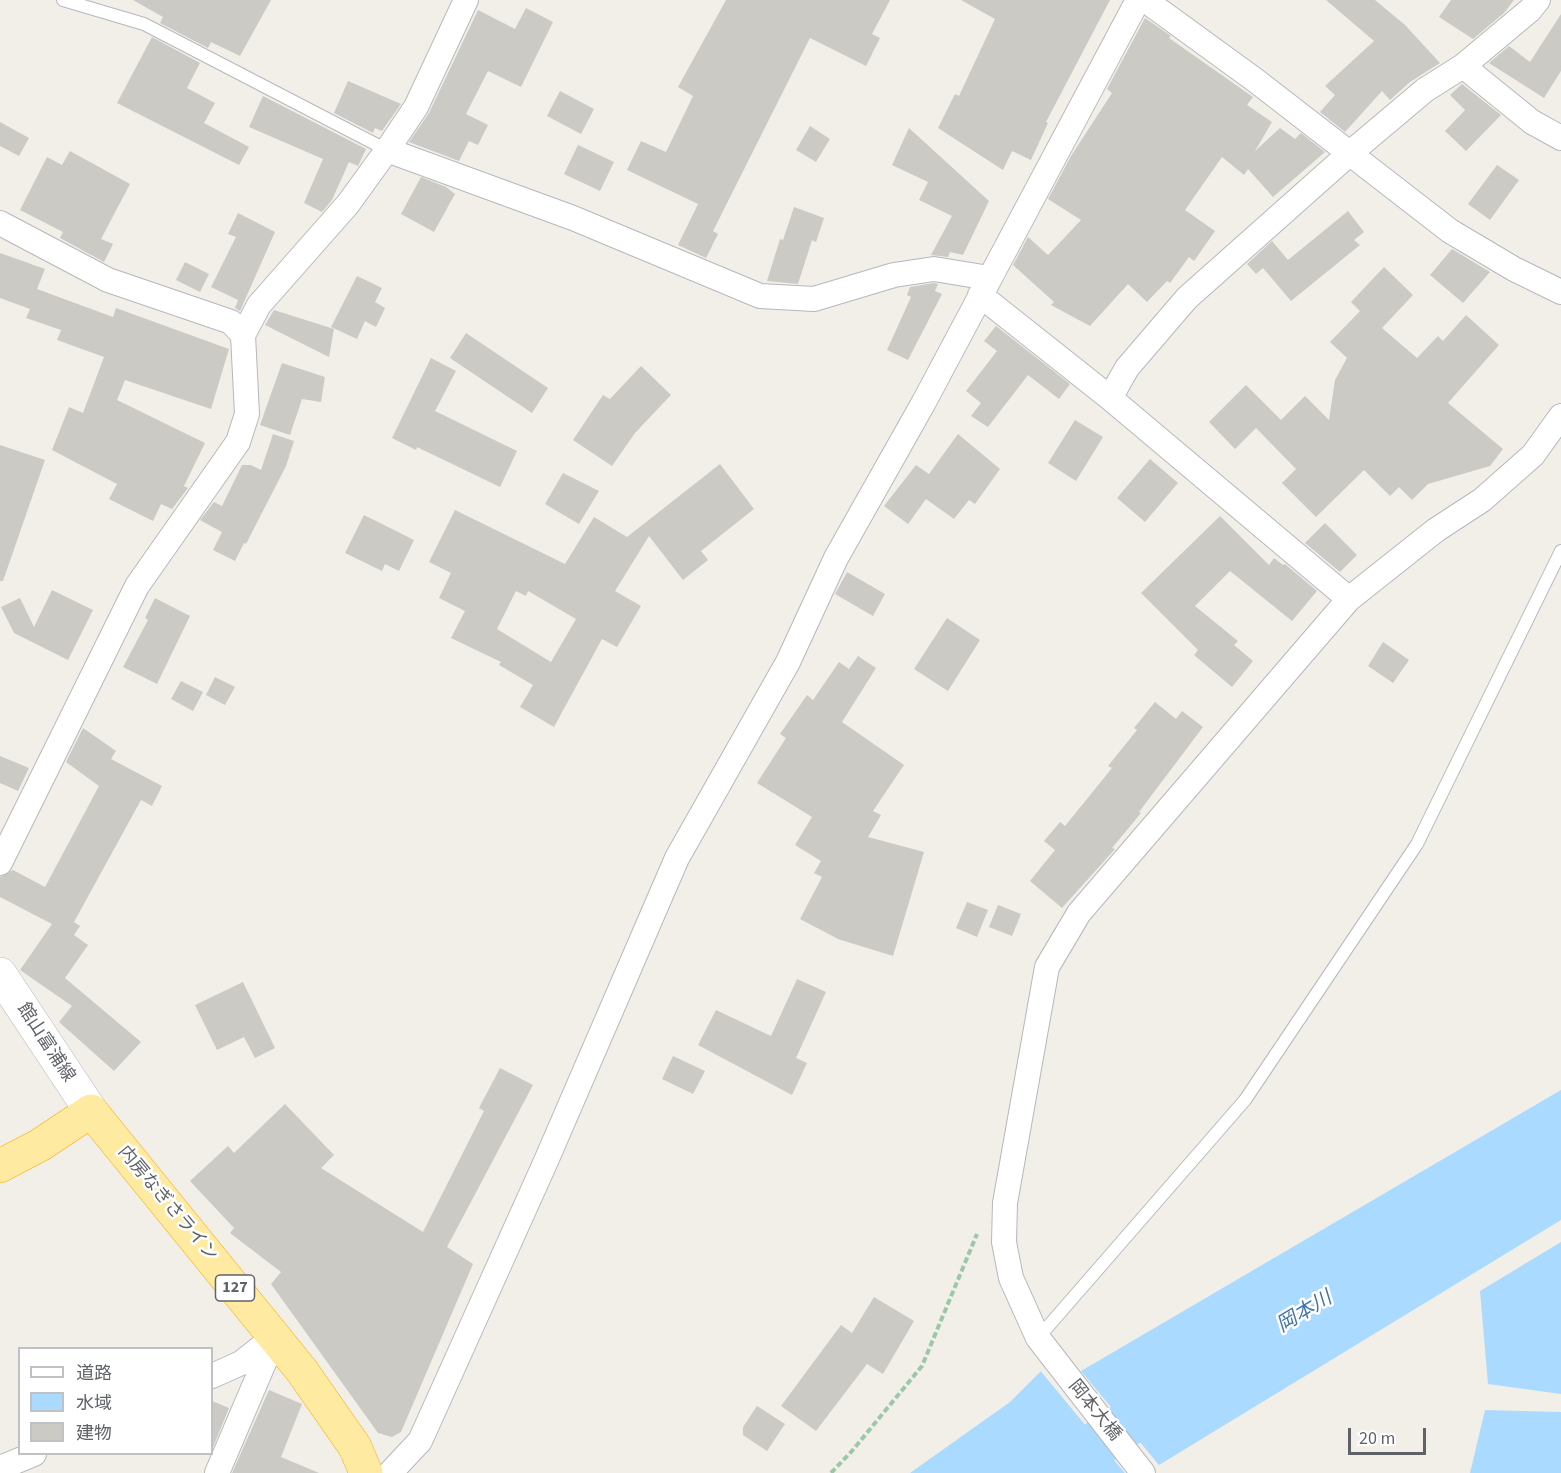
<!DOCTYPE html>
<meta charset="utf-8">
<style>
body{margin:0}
#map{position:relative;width:1561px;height:1473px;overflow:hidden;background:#f1efe8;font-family:"Source Sans 3","Noto Sans JP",sans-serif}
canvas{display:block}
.legend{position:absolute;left:18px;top:1347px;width:195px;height:108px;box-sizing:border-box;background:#fff;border:2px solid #bfc1c3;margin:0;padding:8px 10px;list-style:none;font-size:18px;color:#5f6368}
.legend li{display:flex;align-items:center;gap:12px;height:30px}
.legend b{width:30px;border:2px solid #bfc1c3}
.scale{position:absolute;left:1348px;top:1428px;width:78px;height:27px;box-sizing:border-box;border:3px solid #5f6368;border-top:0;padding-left:8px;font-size:18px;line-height:21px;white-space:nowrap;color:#5f6368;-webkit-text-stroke:4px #fff;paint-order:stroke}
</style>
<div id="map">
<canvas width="1561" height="1473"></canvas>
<ul class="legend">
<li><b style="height:8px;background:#fff"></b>道路</li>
<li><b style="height:16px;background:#aadaff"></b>水域</li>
<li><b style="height:16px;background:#cccac5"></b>建物</li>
</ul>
<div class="scale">20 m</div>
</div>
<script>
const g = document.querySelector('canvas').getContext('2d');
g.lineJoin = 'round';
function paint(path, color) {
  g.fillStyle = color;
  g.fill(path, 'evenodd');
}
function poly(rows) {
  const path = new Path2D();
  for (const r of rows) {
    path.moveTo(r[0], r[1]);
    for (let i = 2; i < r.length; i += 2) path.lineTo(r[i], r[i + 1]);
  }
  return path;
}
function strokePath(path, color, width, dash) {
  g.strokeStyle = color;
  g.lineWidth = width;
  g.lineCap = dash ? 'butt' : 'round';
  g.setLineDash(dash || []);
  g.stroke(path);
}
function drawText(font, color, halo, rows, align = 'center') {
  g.font = font + ' "Source Sans 3","Noto Sans JP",sans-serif';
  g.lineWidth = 5;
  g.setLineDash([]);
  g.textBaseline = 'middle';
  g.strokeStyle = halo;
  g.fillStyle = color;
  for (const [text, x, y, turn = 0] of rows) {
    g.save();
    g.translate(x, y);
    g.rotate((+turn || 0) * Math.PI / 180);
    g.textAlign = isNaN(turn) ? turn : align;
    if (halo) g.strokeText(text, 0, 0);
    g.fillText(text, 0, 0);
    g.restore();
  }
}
const water = poly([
 [1561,1090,1561,1220,1159,1465,1081,1371],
 [1561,1242,1561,1394,1488,1384,1480,1291],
 [1041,1371,1125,1473,910,1473,1010,1402],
 [1485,1410,1561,1412,1561,1473,1470,1473]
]);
const pier = poly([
 [1039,1369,1043,1369,1128,1473,1125,1473]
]);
const river = poly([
 [1054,1473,1177,1390]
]);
const building = poly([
 [133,0,271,0,240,56,211,42,208,48,160,23,163,17],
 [726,0,890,0,872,34,880,38,866,66,810,38,713,231,718,234,706,258,678,245,698,204,627,170,641,141,666,152,693,96,678,87],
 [961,0,1110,0,1046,122,1048,123,1031,160,1012,151,1003,170,938,128,955,94,959,96,995,19],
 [1326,0,1375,0,1405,25,1440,63,1410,82,1390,100,1382,91,1345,132,1320,112,1335,95,1325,86,1374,41],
 [1451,0,1514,0,1504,13,1473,39,1439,17],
 [526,8,553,22,521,87,488,71,466,114,488,125,478,145,469,141,459,161,409,142,429,113,478,10,515,29],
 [1561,14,1561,71,1544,98,1489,63,1509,46,1530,62],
 [1145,18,1171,36,1169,38,1253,97,1247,105,1272,122,1255,151,1280,128,1295,139,1301,133,1325,152,1273,197,1248,169,1244,175,1222,157,1185,210,1215,231,1194,261,1189,257,1170,283,1167,281,1147,302,1128,284,1090,326,1051,305,1054,302,1013,265,1028,237,1048,255,1081,220,1048,199,1071,156,1112,93,1107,89],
 [152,37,200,63,187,88,215,103,204,123,249,147,239,165,117,103],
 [348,81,401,104,382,131,375,128,373,133,334,113],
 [1462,84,1501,115,1466,151,1445,131,1465,110,1450,95],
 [560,91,594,109,581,134,547,116],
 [263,96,366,149,358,166,349,162,332,200,322,212,304,203,323,159,249,127],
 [0,122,29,138,19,156,0,146],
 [810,126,830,139,816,162,796,150],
 [909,128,989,201,963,255,950,252,948,257,931,255,952,216,919,200,928,182,892,165],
 [578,145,614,162,600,191,564,174],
 [70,151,130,184,101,239,113,244,104,262,60,238,63,232,20,210,47,157,62,165],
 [1497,165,1519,180,1490,220,1468,204],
 [421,177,446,187,455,194,434,232,401,214],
 [794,207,824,218,816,242,812,240,798,284,767,281,780,239,783,240],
 [1348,211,1364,232,1354,240,1360,245,1291,301,1263,268,1256,274,1247,264,1272,241,1288,260],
 [238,213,275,232,240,311,235,308,238,300,211,287,236,237,228,234],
 [1452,249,1490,272,1463,303,1430,275],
 [0,253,45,269,37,289,113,317,116,308,229,349,211,409,125,380,117,400,205,443,184,486,188,488,172,509,161,504,153,521,109,499,117,484,52,450,69,407,83,413,104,357,57,340,61,330,26,318,30,309,0,298],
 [185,262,209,274,200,292,176,280],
 [1384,267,1413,295,1382,328,1417,358,1438,336,1443,341,1466,315,1499,345,1448,403,1503,449,1490,466,1428,484,1412,500,1399,487,1390,496,1364,470,1316,517,1282,483,1296,469,1256,428,1235,449,1209,422,1246,385,1281,420,1305,396,1329,420,1335,380,1347,358,1330,342,1360,311,1351,302],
 [357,276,382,288,375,302,385,308,376,327,365,321,357,339,331,327],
 [934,283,938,284,935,291,942,294,908,360,887,350,911,297,907,295,910,287],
 [274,310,334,329,329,357,265,325],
 [996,326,1070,384,1059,399,1028,375,988,427,971,416,981,403,966,391,997,351,984,341],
 [466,333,548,388,532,413,450,358],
 [431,358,456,371,435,411,517,451,500,487,417,447,416,450,392,438],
 [282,363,325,377,321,402,302,399,290,435,260,425],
 [641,366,671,395,635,433,612,466,573,440,603,395,610,399],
 [1075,420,1103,437,1076,481,1048,463],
 [273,434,294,441,286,466,246,544,244,543,235,561,213,550,222,532,200,520,214,502,222,506,242,465,251,465,261,470],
 [958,434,1000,469,975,504,969,500,954,519,926,499,908,524,884,506,916,465,929,474],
 [0,445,45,460,3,581,0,581],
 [1150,459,1178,483,1145,522,1117,498],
 [720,464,754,509,701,551,708,560,683,580,649,536,615,591,641,606,617,647,602,639,554,727,520,707,533,685,499,665,501,662,451,638,465,611,439,598,451,573,429,562,455,510,565,564,594,517,627,537],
 [516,591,526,596,528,591,576,619,551,662,497,629],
 [563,473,599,491,579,524,545,504],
 [364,515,414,540,399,571,385,564,382,571,345,553],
 [1220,516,1269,565,1274,558,1283,565,1285,564,1317,591,1292,621,1230,571,1195,606,1238,641,1234,645,1253,661,1232,687,1194,655,1198,650,1141,593],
 [1325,523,1357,555,1340,572,1305,543],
 [847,572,885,594,873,616,835,594],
 [52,590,93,610,68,660,14,633,1,607,20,598,34,627],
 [155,598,190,616,157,684,123,667,148,620,145,618],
 [947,618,980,640,948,691,914,669],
 [1383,642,1409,660,1393,683,1368,666],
 [858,656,876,668,842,722,904,765,873,811,881,815,868,837,924,852,893,956,838,939,800,919,822,877,814,873,821,861,795,845,812,817,757,783,786,738,780,734,807,695,813,700,839,662,849,669],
 [215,677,235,687,225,705,206,695],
 [181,681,203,692,193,711,171,699],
 [1155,702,1176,719,1182,711,1203,727,1139,812,1141,813,1112,848,1115,849,1062,908,1030,881,1055,850,1044,841,1060,822,1065,826,1112,768,1108,766,1137,730,1134,728],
 [83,728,116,751,111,759,162,786,152,806,141,800,74,922,80,926,74,935,88,945,65,978,141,1042,114,1071,59,1022,72,1006,20,970,52,924,0,897,0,877,13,870,45,887,99,786,66,762],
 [0,756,29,768,18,791,0,783],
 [967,902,988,910,977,937,956,928],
 [998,905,1021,914,1012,936,989,927],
 [797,979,826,992,796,1058,807,1063,792,1095,698,1045,716,1010,771,1036],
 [243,982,275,1048,255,1058,244,1037,217,1050,195,1005],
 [673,1056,705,1071,693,1094,662,1079],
 [500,1068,533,1085,447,1247,473,1264,401,1432,392,1437,378,1433,271,1284,281,1272,230,1233,234,1228,190,1181,228,1146,234,1153,285,1104,334,1155,321,1168,423,1232,484,1111,479,1108],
 [874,1297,914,1321,883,1374,867,1364,816,1431,781,1406,841,1325,852,1333],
 [269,1390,302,1404,281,1457,319,1473,232,1473],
 [212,1401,229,1408,212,1450],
 [757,1406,785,1424,767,1451,743,1435,743,1427]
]);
const path = poly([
 [831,1473,852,1451,922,1366,977,1234]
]);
const service = poly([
 [63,0,144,24,387,150],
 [1038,1338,1245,1100,1417,844,1561,551]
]);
const minor = poly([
 [1145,0,1255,80,1450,231,1514,269,1561,292],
 [1463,66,1532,122,1561,138],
 [387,150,573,218,760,296,814,299,894,275,934,269,989,278],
 [0,223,108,280,231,322,243,335],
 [980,295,1110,398,1349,599],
 [1110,398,1127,368,1187,298,1349,154,1425,90,1463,66,1530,10,1538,0],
 [0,863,137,586,238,442,247,414,243,335,259,305,348,204,387,150,416,107,466,0],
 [212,1376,241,1363,273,1338],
 [0,1468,34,1454],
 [217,1473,275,1337],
 [390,1473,420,1441,546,1161,677,858,788,662,836,558,924,402,1138,0],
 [1143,1473,1038,1338,1011,1278,1004,1242,1005,1203,1047,967,1079,913,1349,599,1436,530,1482,500,1533,455,1561,416]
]);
const secondary = poly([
 [0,974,91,1111]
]);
const trunk = poly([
 [0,1166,40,1145,91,1111,302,1371,355,1447,366,1473]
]);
const shields = [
 [235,1288,39]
];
const shieldNames = [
 ["127",235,1288]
];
const streetNames = [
 ["館山富浦線",45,1043,57],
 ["内房なぎさライン",167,1204,50],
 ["岡本大橋",1094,1411,51]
];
const waterNames = [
 ["岡本川",1305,1313,-31]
];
paint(water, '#aadaff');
paint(pier, '#f1efe8');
strokePath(river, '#aadaff', 46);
paint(building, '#cccac5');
strokePath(service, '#b5b8bc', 14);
strokePath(minor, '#b5b8bc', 26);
strokePath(secondary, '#b6babf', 34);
strokePath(trunk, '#f9ab00', 34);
strokePath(path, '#9cc7a9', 4, [6, 3]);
strokePath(service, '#fff', 12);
strokePath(minor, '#fff', 24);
strokePath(secondary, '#fff', 33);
strokePath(trunk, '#feeaa1', 33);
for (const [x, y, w] of shields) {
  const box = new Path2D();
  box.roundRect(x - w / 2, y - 13, w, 26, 4.5);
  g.fillStyle = '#fff';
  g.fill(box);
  strokePath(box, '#5f6368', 1.5);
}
drawText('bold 16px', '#5f6368', null, shieldNames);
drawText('18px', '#5f6368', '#fff', streetNames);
drawText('italic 20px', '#4174aa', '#fff', waterNames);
</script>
